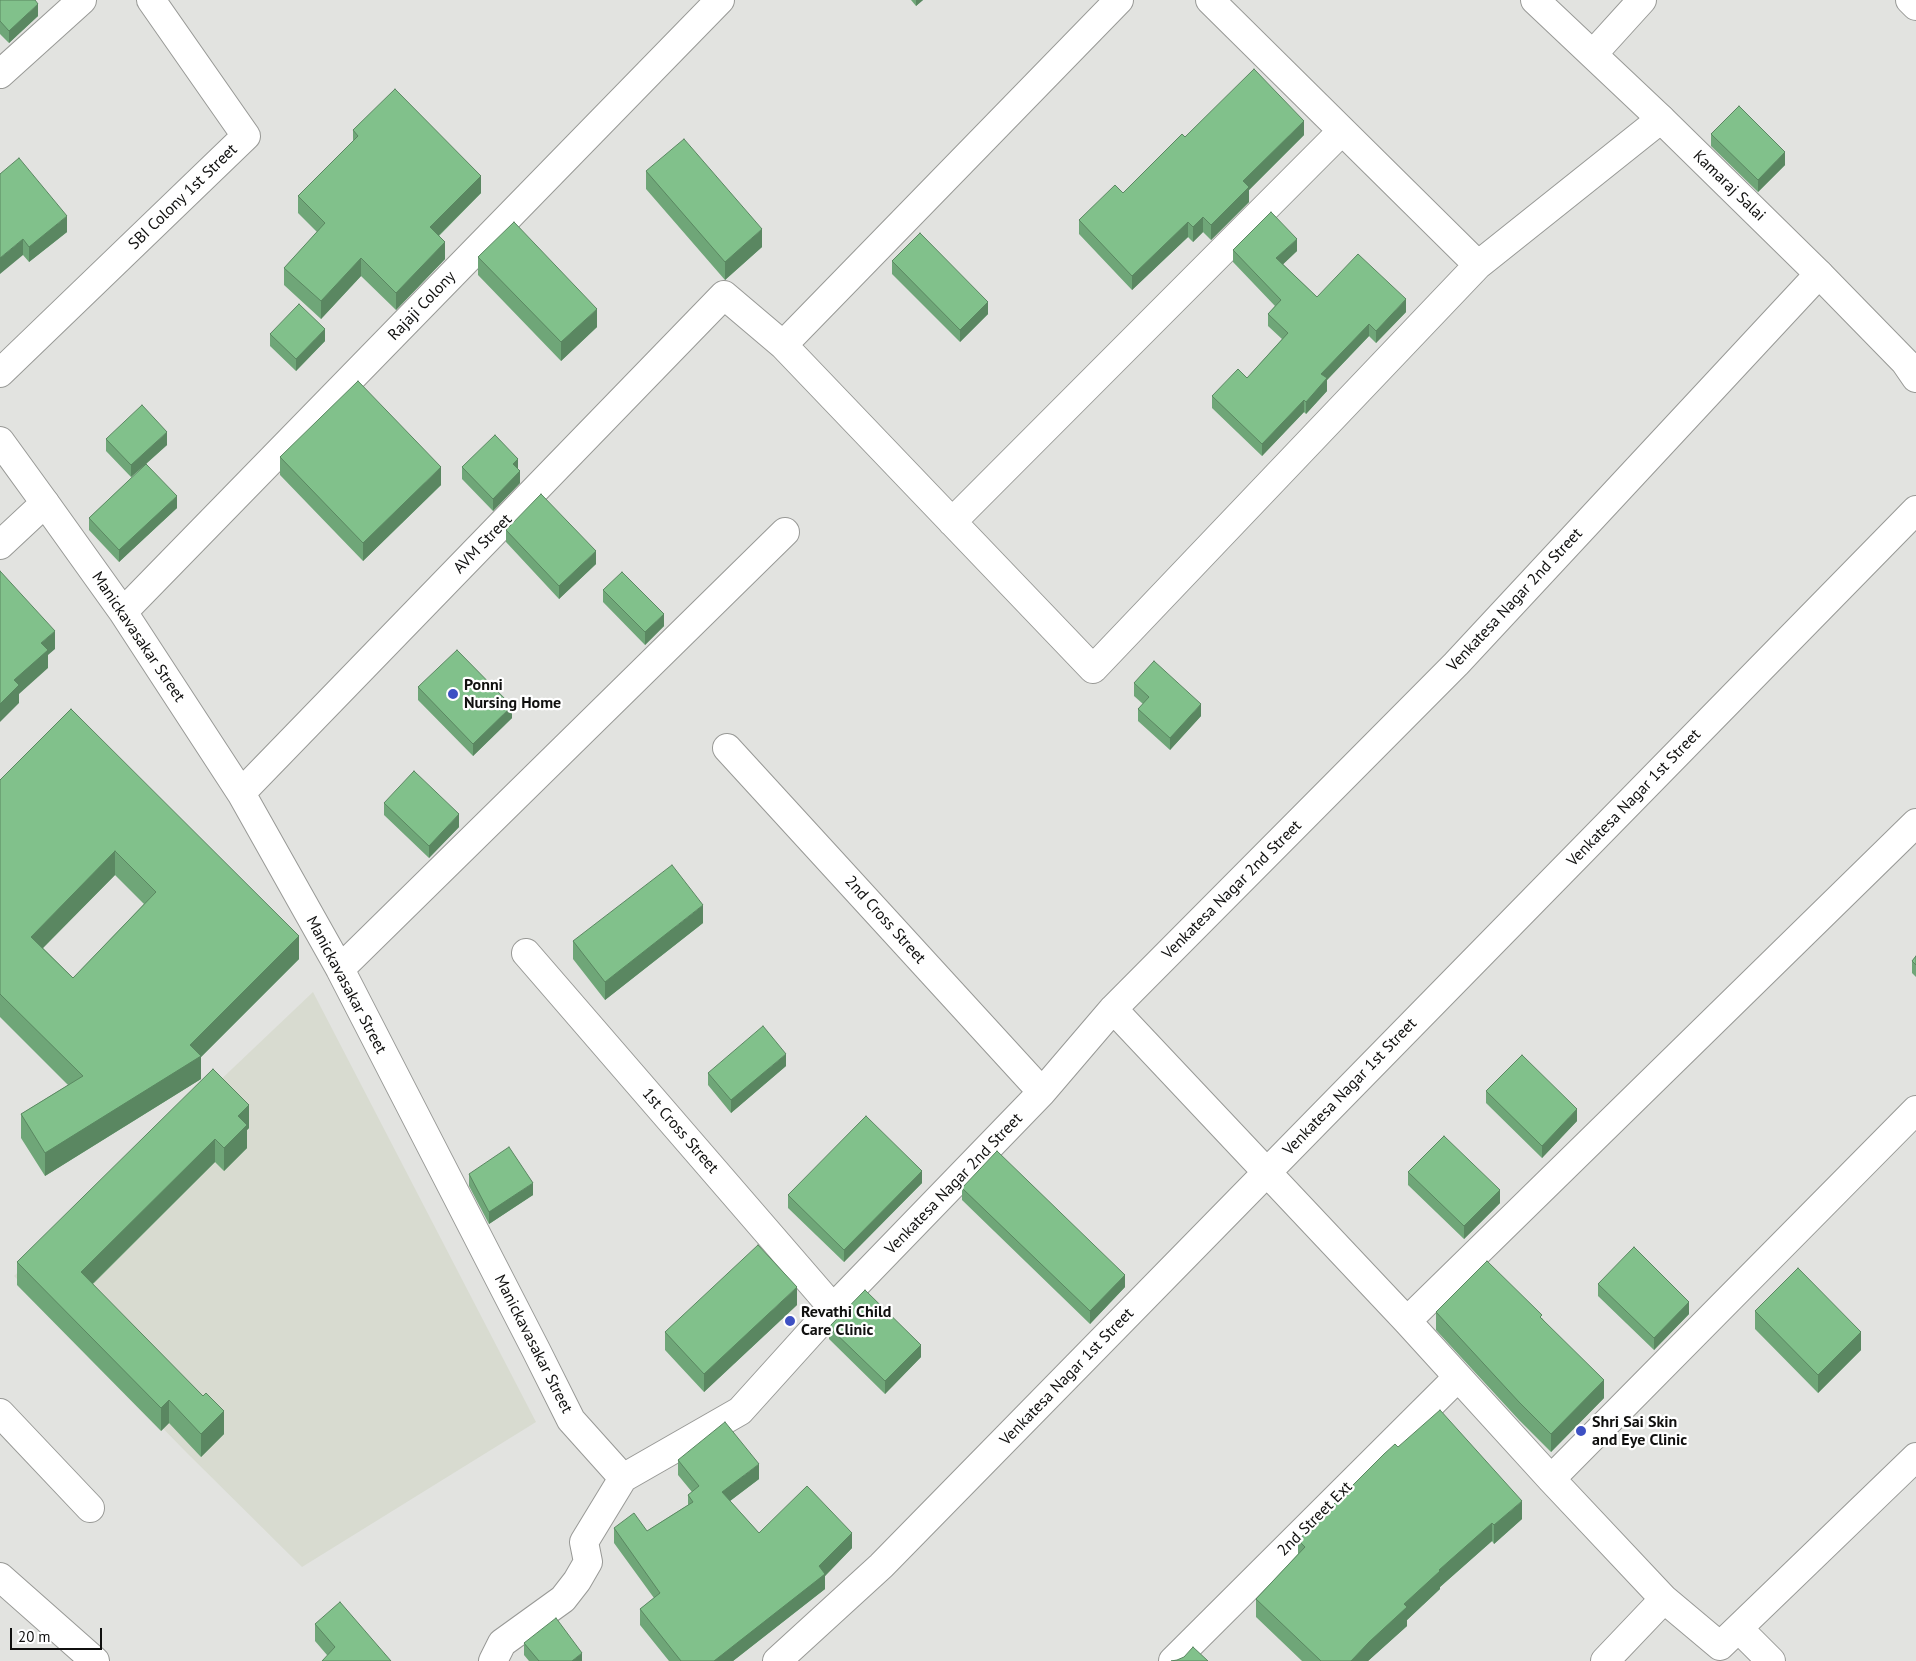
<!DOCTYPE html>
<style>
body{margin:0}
#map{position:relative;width:1916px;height:1661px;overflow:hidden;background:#e2e3e0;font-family:"PT Sans",sans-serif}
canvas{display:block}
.scale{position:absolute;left:10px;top:1628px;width:92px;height:22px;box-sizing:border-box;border:2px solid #10100f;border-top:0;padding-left:6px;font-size:15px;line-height:18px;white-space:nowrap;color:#10100f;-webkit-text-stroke:4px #fff;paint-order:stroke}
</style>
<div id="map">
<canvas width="1916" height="1661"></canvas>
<div class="scale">20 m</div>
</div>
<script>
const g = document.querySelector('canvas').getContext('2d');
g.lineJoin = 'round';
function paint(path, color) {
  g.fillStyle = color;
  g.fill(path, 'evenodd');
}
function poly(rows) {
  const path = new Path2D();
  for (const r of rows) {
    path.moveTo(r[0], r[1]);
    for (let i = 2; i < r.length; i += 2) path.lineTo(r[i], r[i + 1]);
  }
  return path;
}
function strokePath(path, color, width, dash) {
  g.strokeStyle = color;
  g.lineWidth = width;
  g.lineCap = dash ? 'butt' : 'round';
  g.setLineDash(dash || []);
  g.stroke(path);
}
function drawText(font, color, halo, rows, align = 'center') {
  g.font = font + ' "PT Sans",sans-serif';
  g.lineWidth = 4.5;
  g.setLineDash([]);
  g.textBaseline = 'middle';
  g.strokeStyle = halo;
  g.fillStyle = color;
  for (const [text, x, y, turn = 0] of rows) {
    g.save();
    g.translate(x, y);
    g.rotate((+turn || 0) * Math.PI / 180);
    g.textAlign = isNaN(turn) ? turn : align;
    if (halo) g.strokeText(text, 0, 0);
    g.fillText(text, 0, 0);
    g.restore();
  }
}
const built = poly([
 [313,992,536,1422,302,1567,187,1453,14,1276]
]);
const minor = poly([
 [1210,0,1478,265],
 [1910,0,1916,6],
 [0,74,82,0],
 [783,345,1119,0],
 [0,373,246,136,151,0],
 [45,503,123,612,241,793,340,969,536,1350,571,1420,623,1478],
 [952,522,1342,131],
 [123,612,720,0],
 [727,748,1042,1092],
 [241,793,724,295,783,345,1093,669,1478,265,1661,119],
 [526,953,833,1308],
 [340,969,785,532],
 [1113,1009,1407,1321,1551,1479,1664,1599,1720,1646,1916,1457],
 [1407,1321,1916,823],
 [0,1413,90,1508],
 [1551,1479,1916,1110],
 [0,1577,95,1661],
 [1739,1629,1771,1661],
 [493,1661,502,1643,563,1599,577,1581,588,1562,584,1542,623,1478,740,1411,833,1308,1042,1092,1113,1009,1456,664,1819,274],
 [777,1661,881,1566,1916,510],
 [1173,1661,1457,1378],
 [1605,1661,1664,1599]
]);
const tertiary = poly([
 [1535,0,1661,119,1819,274,1905,362,1916,378],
 [1593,54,1642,0],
 [0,441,45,503,0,545]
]);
const wall = poly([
 [0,0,38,16,9,43,0,34],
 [911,0,923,0,916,6],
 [353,130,481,193,439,236,445,259,396,310,361,276,321,319,284,285,284,268,317,232,298,213,298,196,353,141],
 [1711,134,1785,165,1758,192,1711,146],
 [1304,135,1249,190,1249,202,1211,240,1203,232,1193,242,1188,237,1132,290,1079,234,1079,220,1123,193,1185,137],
 [646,171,762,247,725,280,646,189],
 [0,174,67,232,29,262,23,255],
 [1233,250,1297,251,1283,264,1317,297,1406,312,1376,343,1369,336,1327,380,1327,391,1306,414,1304,412,1262,456,1212,408,1212,396,1247,378,1282,339,1268,326,1268,314,1275,306,1233,262],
 [478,257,597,327,561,361,478,275],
 [892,261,988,314,960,342,892,274],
 [270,334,325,341,296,371,270,346],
 [106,439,167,445,146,464,177,508,119,562,89,530,89,518,145,465,131,477,106,451],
 [280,457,441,485,363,561,280,475],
 [462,467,518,470,520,483,493,511,462,479],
 [506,530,596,564,559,599,506,542],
 [603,590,664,626,645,645,603,602],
 [1134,683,1201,716,1170,750,1138,721,1138,709,1143,704,1134,696],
 [418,687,512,718,473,756,418,700],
 [0,780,299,959,201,1057,201,1079,45,1176,21,1138,21,1114,68,1085,0,1017],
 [115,875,144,904,73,978,43,948],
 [384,803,459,827,429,858,384,815],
 [703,923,605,1000,573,959,573,941],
 [1916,956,1916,977,1912,973,1912,961],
 [786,1066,731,1113,708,1085,708,1073],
 [1486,1091,1577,1121,1542,1158,1486,1103],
 [249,1105,249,1128,247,1130,247,1148,224,1171,215,1162,93,1284,224,1434,201,1457,169,1423,161,1431,17,1285,17,1262],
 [1408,1172,1500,1203,1464,1239,1408,1185],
 [469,1174,533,1195,489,1224,469,1186],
 [922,1183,844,1262,788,1208,788,1195],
 [962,1188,1125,1287,1090,1324,962,1200],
 [1598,1284,1689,1314,1654,1350,1598,1296],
 [797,1305,704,1392,665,1350,665,1332],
 [1755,1311,1861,1350,1818,1393,1755,1329],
 [1436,1312,1542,1318,1604,1398,1551,1452,1519,1420,1436,1330],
 [829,1327,921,1357,885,1394,829,1339],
 [1398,1447,1522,1519,1494,1544,1492,1541,1440,1587,1440,1589,1407,1620,1407,1626,1368,1661,1302,1661,1256,1617,1256,1599,1298,1554,1298,1540,1332,1510,1332,1506],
 [678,1460,759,1479,730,1501,759,1533,852,1548,825,1576,825,1589,733,1661,669,1661,640,1625,640,1609,654,1598,614,1543,614,1528,647,1531,688,1505,688,1495,692,1492,678,1475],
 [315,1624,391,1661,327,1655,315,1641],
 [524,1643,582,1661,529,1661,524,1655]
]);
const shadedWall = poly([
 [916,0,923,0,916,6],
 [38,4,38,16,9,43,9,31],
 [1304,121,1304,135,1249,190,1249,202,1211,240,1211,225,1243,181],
 [1785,152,1785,165,1758,192,1758,180],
 [481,176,481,193,430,244,430,227],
 [67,216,67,232,29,262,29,247],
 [1203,217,1203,232,1193,242,1193,227],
 [1188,222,1188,237,1132,290,1132,276],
 [762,229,762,247,725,280,725,262],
 [23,239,23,255,0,274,0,258],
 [1297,239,1297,251,1276,271,1276,258],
 [445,242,445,259,396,310,396,293],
 [361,258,361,276,321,319,321,301],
 [1406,299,1406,312,1376,343,1376,331],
 [988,302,988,314,960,342,960,330],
 [597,309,597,327,561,361,561,342],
 [1369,324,1369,336,1327,380,1327,391,1306,414,1306,402,1321,374],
 [325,329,325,341,296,371,296,359],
 [1304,400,1304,412,1262,456,1262,444],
 [167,432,167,445,131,477,131,465],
 [518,459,518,472,513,464],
 [441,467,441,485,363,561,363,543],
 [520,471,520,483,493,511,493,499],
 [177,496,177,508,119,562,119,550],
 [596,551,596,564,559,599,559,586],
 [664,614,664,626,645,645,645,632],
 [55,631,55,649,48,655,48,668,19,694,19,703,0,722,0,704,14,680,41,643],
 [1201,704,1201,716,1170,750,1170,738],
 [512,706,512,718,473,756,473,744],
 [459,814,459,827,429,858,429,846],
 [115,851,115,875,31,960,31,937],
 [703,905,703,923,605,1000,605,982],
 [299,936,299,959,201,1057,201,1079,45,1176,45,1153,190,1045],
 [786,1054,786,1066,731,1113,731,1100],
 [249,1105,249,1128,247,1130,247,1148,224,1171,224,1148,238,1116],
 [1577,1109,1577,1121,1542,1158,1542,1146],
 [215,1139,215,1162,81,1295,81,1272],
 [922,1171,922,1183,844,1262,844,1250],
 [533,1183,533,1195,489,1224,489,1212],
 [1500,1190,1500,1203,1464,1239,1464,1226],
 [1125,1275,1125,1287,1090,1324,1090,1311],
 [797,1287,797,1305,704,1392,704,1374],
 [1689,1302,1689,1314,1654,1350,1654,1338],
 [1861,1332,1861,1350,1818,1393,1818,1375],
 [921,1345,921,1357,885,1394,885,1381],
 [1604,1380,1604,1398,1551,1452,1551,1434],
 [169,1400,169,1423,161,1431,161,1408],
 [224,1411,224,1434,201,1457,201,1434],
 [759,1464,759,1479,722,1507,722,1492],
 [1522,1501,1522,1519,1494,1544,1494,1525],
 [1492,1523,1492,1541,1440,1587,1440,1589,1407,1620,1407,1626,1368,1661,1351,1661,1404,1604,1439,1570],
 [852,1533,852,1548,825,1576,825,1589,733,1661,714,1661,819,1566],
 [582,1653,582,1661,572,1661]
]);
const building = poly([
 [0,0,35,0,38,4,9,31,0,21,0,0],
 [1254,69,1304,121,1243,181,1249,187,1211,225,1203,217,1193,227,1188,222,1132,276,1079,220,1115,185,1123,193,1182,134,1185,137,1254,69],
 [395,89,481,176,430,227,445,242,396,293,361,258,321,301,284,268,325,223,298,196,358,136,353,130,395,89],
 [1739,106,1785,152,1758,180,1711,134,1739,106],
 [684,139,762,229,725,262,646,171,684,139],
 [19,158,67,216,29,247,23,239,0,258,0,174,19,158],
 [1271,212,1297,239,1276,258,1317,297,1358,254,1406,299,1376,331,1369,324,1321,374,1327,378,1306,402,1304,400,1262,444,1212,396,1238,369,1247,378,1288,333,1268,314,1281,300,1233,250,1271,212],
 [514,222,597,309,561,342,478,257,514,222],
 [920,233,988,302,960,330,892,261,920,233],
 [299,304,325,329,296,359,270,334,299,304],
 [358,381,441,467,363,543,280,457,358,381],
 [142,405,167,432,131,465,106,439,142,405],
 [495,435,518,459,513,464,520,471,493,499,462,467,495,435],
 [146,464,177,496,119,550,89,518,146,464],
 [541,494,596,551,559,586,506,530,541,494],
 [0,571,55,631,41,643,48,650,14,680,19,685,0,704,0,571],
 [622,572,664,614,645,632,603,590,622,572],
 [457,650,512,706,473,744,418,687,457,650],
 [1154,661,1201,704,1170,738,1138,709,1149,697,1134,683,1154,661],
 [71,709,299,936,190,1045,201,1056,45,1153,21,1114,83,1076,0,994,0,780,71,709],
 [115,851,156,892,73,978,31,937,115,851],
 [414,771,459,814,429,846,384,803,414,771],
 [672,865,703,905,605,982,573,941,672,865],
 [1916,956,1916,965,1912,961,1916,956],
 [763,1026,786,1054,731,1100,708,1073,763,1026],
 [1522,1055,1577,1109,1542,1146,1486,1091,1522,1055],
 [213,1069,249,1105,238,1116,247,1125,224,1148,215,1139,81,1272,203,1396,206,1393,224,1411,201,1434,169,1400,161,1408,17,1262,213,1069],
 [866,1116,922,1171,844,1250,788,1195,866,1116],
 [1444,1136,1500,1190,1464,1226,1408,1172,1444,1136],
 [509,1147,533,1183,489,1212,469,1174,509,1147],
 [997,1151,1125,1275,1090,1311,962,1188,997,1151],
 [758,1245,797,1287,704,1374,665,1332,758,1245],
 [1634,1247,1689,1302,1654,1338,1598,1284,1634,1247],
 [1487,1261,1542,1315,1540,1317,1604,1380,1551,1434,1519,1402,1436,1312,1487,1261],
 [1798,1268,1861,1332,1818,1375,1755,1311,1798,1268],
 [865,1290,921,1345,885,1381,829,1327,865,1290],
 [1440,1410,1522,1501,1494,1525,1492,1523,1439,1570,1440,1571,1404,1604,1407,1607,1369,1642,1351,1661,1321,1661,1256,1599,1305,1547,1298,1540,1334,1508,1332,1506,1384,1454,1395,1444,1398,1447,1440,1410],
 [725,1422,759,1464,722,1492,759,1533,807,1486,852,1533,819,1566,825,1574,714,1661,681,1661,640,1609,660,1593,614,1528,634,1513,647,1531,693,1502,688,1495,699,1486,678,1460,725,1422],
 [340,1602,391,1661,322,1661,335,1647,315,1624,340,1602],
 [556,1618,582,1653,572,1661,539,1661,524,1643,556,1618],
 [1193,1647,1208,1661,1171,1661,1177,1660,1184,1657,1193,1647]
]);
const markers = [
 [453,694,6,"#3d50c3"],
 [790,1321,6,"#3d50c3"],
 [1581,1431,6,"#3d50c3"]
];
const streetNames = [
 ["Kamaraj Salai",1729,186,44],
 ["SBI Colony 1st Street",183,197,-44],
 ["Rajaji Colony",422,306,-46],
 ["AVM Street",483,544,-46],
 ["Venkatesa Nagar 2nd Street",1515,600,-47],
 ["Manickavasakar Street",138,637,56],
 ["Venkatesa Nagar 1st Street",1634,798,-46],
 ["Venkatesa Nagar 2nd Street",1232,890,-45],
 ["2nd Cross Street",885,920,48],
 ["Manickavasakar Street",346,985,62],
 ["Venkatesa Nagar 1st Street",1350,1087,-46],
 ["1st Cross Street",680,1131,49],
 ["Venkatesa Nagar 2nd Street",954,1184,-46],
 ["Manickavasakar Street",533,1344,63],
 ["Venkatesa Nagar 1st Street",1067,1377,-46],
 ["2nd Street Ext",1315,1519,-45]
];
const poiNames = [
 ["Ponni",464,685],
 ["Nursing Home",464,703],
 ["Revathi Child",801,1312],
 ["Care Clinic",801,1330],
 ["Shri Sai Skin",1592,1422],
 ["and Eye Clinic",1592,1440]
];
paint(built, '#d8dbd0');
strokePath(minor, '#989996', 30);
strokePath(tertiary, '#989996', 30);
strokePath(minor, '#fff', 28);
strokePath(tertiary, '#fff', 28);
paint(wall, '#6fa678');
paint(shadedWall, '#5a8761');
paint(building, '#81c18b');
strokePath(building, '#5a8761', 1);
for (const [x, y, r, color] of markers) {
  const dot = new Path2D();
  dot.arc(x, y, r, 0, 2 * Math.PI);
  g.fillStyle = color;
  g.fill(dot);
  strokePath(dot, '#fff', 2);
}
drawText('16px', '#10100f', '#fff', streetNames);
drawText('bold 16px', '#10100f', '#fff', poiNames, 'left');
</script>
